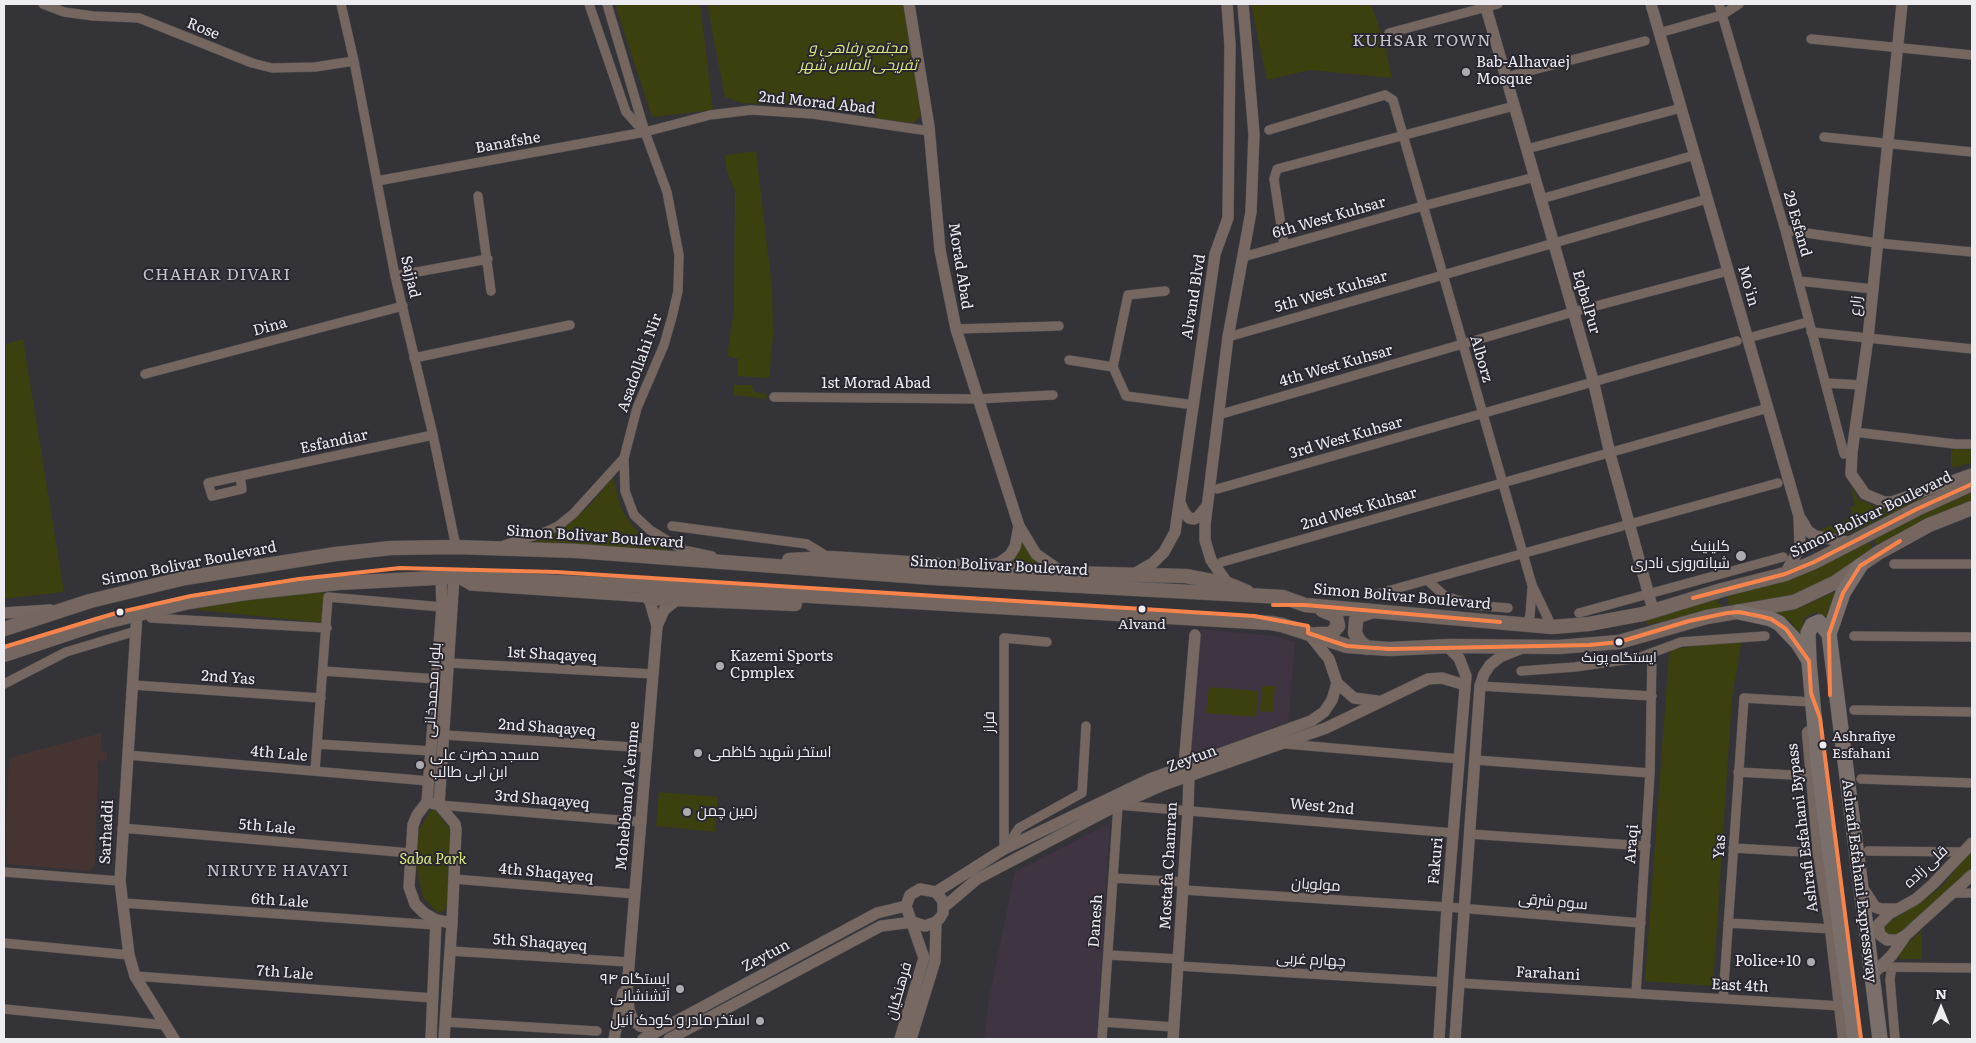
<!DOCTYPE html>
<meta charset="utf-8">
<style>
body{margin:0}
#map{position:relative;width:1976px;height:1043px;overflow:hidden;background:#343337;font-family:Literata,serif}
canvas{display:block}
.frame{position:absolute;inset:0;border:5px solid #edecf1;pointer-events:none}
.north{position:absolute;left:1916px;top:983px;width:50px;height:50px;-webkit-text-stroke:4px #29272f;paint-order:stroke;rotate:0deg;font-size:14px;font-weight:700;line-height:20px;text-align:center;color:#edecf1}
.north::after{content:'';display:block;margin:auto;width:18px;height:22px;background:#edecf1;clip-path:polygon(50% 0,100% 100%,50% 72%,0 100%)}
</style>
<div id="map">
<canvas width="1976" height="1043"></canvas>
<div class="frame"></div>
<div class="north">N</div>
</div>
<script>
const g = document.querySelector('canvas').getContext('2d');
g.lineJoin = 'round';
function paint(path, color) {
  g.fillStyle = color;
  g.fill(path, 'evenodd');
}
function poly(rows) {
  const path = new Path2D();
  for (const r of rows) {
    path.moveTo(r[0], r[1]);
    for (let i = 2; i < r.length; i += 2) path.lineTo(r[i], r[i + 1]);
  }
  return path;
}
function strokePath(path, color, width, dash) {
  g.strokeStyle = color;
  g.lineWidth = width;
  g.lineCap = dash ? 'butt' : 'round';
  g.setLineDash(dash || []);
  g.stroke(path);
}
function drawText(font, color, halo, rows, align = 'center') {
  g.font = font + ' Literata,Cairo,serif';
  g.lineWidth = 4;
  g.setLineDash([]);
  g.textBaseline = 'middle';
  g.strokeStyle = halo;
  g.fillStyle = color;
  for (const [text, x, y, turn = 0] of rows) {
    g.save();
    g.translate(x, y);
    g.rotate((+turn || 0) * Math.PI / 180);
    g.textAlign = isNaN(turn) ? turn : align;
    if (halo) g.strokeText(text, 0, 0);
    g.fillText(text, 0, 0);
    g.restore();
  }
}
const commercial = poly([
 [101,733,101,751,107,752,107,760,98,761,95,864,90,871,7,864,6,827,9,758]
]);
const education = poly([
 [1201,629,1274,636,1295,642,1288,722,1190,758],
 [1110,823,1097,1039,984,1039,989,999,1015,872]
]);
const green = poly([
 [615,4,700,4,713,110,652,117],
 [707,4,904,4,921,116,913,123,877,119,874,112,836,112,836,107,742,103,725,97],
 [1251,4,1371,4,1385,44,1392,78,1310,70,1267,80],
 [756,151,772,288,773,335,769,378,737,376,738,359,727,356,734,310,735,191,727,171,725,155],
 [23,339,64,592,10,598,4,598,4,345],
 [734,385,752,385,754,392,767,394,766,399,734,395],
 [1951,448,1972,449,1972,463,1951,468],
 [613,477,621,509,631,524,641,534,675,553,524,543,541,540,567,525,590,505],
 [1965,479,1855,531,1841,536,1819,530,1847,520,1852,513,1850,507,1855,506,1850,484,1859,500,1877,507,1894,508],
 [1972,492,1972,503,1945,511,1878,547,1874,539,1945,503],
 [1022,539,1047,568,1007,563],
 [1869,541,1873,550,1842,572,1795,594,1729,607,1727,595],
 [325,588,324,623,190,609,291,592],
 [1841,589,1828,628,1818,612,1809,615,1803,620,1804,639,1790,621,1769,612,1797,609],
 [1722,596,1717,602,1724,607,1647,625,1646,619],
 [1742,640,1732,697,1713,986,1645,981,1669,654,1673,649],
 [1262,686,1275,686,1273,712,1260,711],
 [1209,687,1258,691,1256,717,1206,713],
 [659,792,718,797,715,832,656,826],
 [434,809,452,832,447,905,445,910,438,913,423,897,415,862,419,830,430,811],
 [1972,850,1972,866,1963,876,1896,936,1885,933,1885,928,1889,922,1927,898,1943,885],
 [1921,931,1922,959,1900,959,1900,951]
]);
const street = poly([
 [43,4,64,12,93,16,139,18,252,63,272,68,315,67,354,61],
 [341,4,354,61,395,276,433,435,456,547],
 [589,4,626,112,644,132],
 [607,4,645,132,667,192,679,255,678,291,672,317,664,345,637,408,624,458,625,491,634,515,650,530,683,550,712,556],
 [1719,4,1785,230,1844,454],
 [1389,33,1498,4],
 [1659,33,1722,15,1739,4],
 [1811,39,1972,55],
 [1506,77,1645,41],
 [1269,130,1385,95,1393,100,1532,585,1552,627],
 [1824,137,1972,152],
 [1527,149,1681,108],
 [377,181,645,132,710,115,751,110,813,114,929,131],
 [478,196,491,291],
 [1541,199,1695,155],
 [1785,230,1877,243,1972,252],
 [1284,245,1274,179,1277,169,1514,106],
 [1243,257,1423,206,1535,177],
 [395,276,488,259],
 [1799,281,1873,289],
 [956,329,1059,326],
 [1811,332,1972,349],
 [1228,337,1707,199],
 [1748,338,1808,322],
 [414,358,570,325],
 [1069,360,1113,367,1126,396,1194,405],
 [1113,367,1128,295,1165,291],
 [145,374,403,306],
 [1826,383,1861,385],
 [774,397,977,399,1053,395],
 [1218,415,1573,312,1728,271],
 [1854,432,1955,444,1972,444],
 [240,476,242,489,212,496,208,483,240,476,433,435],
 [1217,489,1737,341],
 [672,526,807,544,828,557],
 [504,545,543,533,558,526,573,514,624,458],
 [1222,562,1768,408],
 [1894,564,1972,564],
 [459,579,471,586,649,598],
 [1427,580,1445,596,1472,605,1508,608],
 [1373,595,1778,483],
 [1579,613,1783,557],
 [151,618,327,628],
 [1526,625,1530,616,1532,588],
 [1854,636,1972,637],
 [450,663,653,674],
 [323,671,437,679],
 [1521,671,1575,667,1638,658,1681,642,1765,636],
 [4,684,66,652,136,631],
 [133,685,321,698],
 [1480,686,1652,696],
 [1854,710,1972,712],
 [445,735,648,748],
 [317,744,432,751],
 [1286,744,1460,759],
 [127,755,429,781],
 [1475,760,1650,773],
 [315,771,328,597,442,607],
 [1738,772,1811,776],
 [1861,779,1972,783],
 [439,805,642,822],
 [122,828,410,853],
 [1469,834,1646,846],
 [1733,848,1820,853],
 [1004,849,1004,638,1047,642],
 [1005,849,1019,828,1082,793,1086,726],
 [1868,851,1964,852],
 [4,872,120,881],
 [1113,878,1183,882],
 [454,879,635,894],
 [1183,890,1447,907,1641,923],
 [1954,893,1972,893],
 [123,903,436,925],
 [1728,923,1832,929],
 [4,943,129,955],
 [450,951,629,962],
 [1108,955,1179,959],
 [1178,966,1442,982],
 [1882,967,1972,968],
 [1892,967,1890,979,1895,1039],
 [135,976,433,998],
 [1459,983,1842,1006],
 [1636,993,1650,773,1652,653],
 [1723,999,1744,698,1812,702],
 [4,1009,165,1025],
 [445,1022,597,1031],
 [1103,1022,1174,1027],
 [1102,1039,1118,805,1453,833]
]);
const secondary = poly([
 [909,4,929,127,940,250,956,329,1019,526,1036,554,1062,572],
 [1485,4,1593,380,1610,454,1653,610],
 [1651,4,1799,516,1800,547,1785,574],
 [1902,4,1868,338,1852,452,1851,474,1865,494,1884,502,1892,502,1972,474],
 [1180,503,1184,512,1189,518,1194,519,1198,517,1206,507],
 [1801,519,1808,531,1815,536,1853,543],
 [986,566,999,563,1010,555,1015,547,1019,526],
 [1132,575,1153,563,1164,552,1175,532,1215,254,1228,218,1230,45,1227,4],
 [1228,584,1211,560,1205,540,1205,525,1228,337,1251,212,1254,134,1243,4],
 [649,598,657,626],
 [4,613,50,610],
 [137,613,120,881,129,955,135,976,174,1039],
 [1337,683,1354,698,1377,701],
 [427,802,439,805,455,824,456,830,452,923,436,920,424,913,415,904,409,887,413,825,417,815,427,802],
 [427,802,442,607,441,578],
 [439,805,454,577],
 [1864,890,1875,907,1881,909,1898,909],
 [936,892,1004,849,1150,779,1311,721,1324,712,1332,700,1337,683,1329,659,1308,633],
 [944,907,977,879,1118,805,1163,785,1326,728,1428,679,1442,678,1465,685],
 [1906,935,1898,940,1887,940,1880,935,1878,925,1889,914,1916,899,1933,884,1972,843],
 [1871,976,1892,955,1906,935,1972,875],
 [658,1031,640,1026,633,1020,629,1010,627,989,657,626,664,610,678,599],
 [431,1039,436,920],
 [444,1039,452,923],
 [614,1039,623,993],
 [643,1039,877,913,906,906],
 [669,1039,881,926,913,922],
 [900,1039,924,958,906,906,910,895,920,889,936,892,943,901,943,913,940,918,936,922,925,926,913,922],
 [911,1039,935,961,936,922],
 [1173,1039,1188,810,1189,775,1184,766,1195,635],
 [1439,1039,1447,907,1466,676,1459,658,1447,646],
 [1455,1039,1480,686,1484,674,1490,665,1500,657,1520,649]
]);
const primary = poly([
 [789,560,830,558,1064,573,1186,576,1228,584,1247,592],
 [640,586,649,598,795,604],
 [4,629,90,601,185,578,336,554,391,548,456,547,577,551,933,578,1283,597,1305,605,1552,627,1589,624,1643,614,1722,590,1785,574,1814,562,1917,509,1972,484],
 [1317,634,1331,634,1338,626,1336,616,1322,610],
 [1367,648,1359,641,1355,633,1356,620,1359,616,1373,611],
 [4,655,97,624,189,602,246,593,338,583,454,577,640,586,1271,623,1282,625,1347,646,1389,649,1450,646,1559,647,1619,642,1707,617,1794,602,1836,582,1878,553,1929,525,1972,508],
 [1809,733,1820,853,1832,929,1845,1039]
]);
const highway = poly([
 [1860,566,1843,593,1829,634,1880,1039],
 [1739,612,1771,619,1779,623,1798,643,1808,659],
 [1829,634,1819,622,1812,625,1808,633,1809,661,1819,772,1855,1039]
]);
const bus1 = poly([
 [1693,598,1785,574,1814,562,1917,509,1972,484],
 [1273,605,1305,605,1500,622],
 [4,647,116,613,191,596,299,579,400,568,556,572,1254,616,1308,626,1308,633,1347,646,1389,649,1590,645,1619,642,1689,621,1727,613,1739,612,1759,616,1771,619,1786,629,1809,661,1811,693,1820,718,1861,1039],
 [1830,695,1829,634,1843,593,1860,566,1900,541]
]);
const markers = [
 [1466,72,5,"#acabb0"],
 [1741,556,6,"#acabb0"],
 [1142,609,4.5,"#edecf1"],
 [120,612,4.5,"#edecf1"],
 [1619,642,4.5,"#edecf1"],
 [720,666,5,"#acabb0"],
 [1823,745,4.5,"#edecf1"],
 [698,753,5,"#acabb0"],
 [420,765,5,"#acabb0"],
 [687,812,5,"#acabb0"],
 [1811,962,5,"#acabb0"],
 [680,989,5,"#acabb0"],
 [760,1021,5,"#acabb0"]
];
const busNames = [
 ["Alvand",1142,625],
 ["ایستگاه پونک",1619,658],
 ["Ashrafiye",1832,737,"left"],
 ["Esfahani",1832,754,"left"]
];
const streetNames = [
 ["Rose",203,29,22],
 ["2nd Morad Abad",817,103,6],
 ["Banafshe",508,143,-10],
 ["6th West Kuhsar",1329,218,-16],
 ["29 Esfand",1797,224,74],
 ["Morad Abad",960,266,81],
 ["Sajjad",410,277,77],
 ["Mo'in",1748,286,74],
 ["5th West Kuhsar",1331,292,-16],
 ["Alvand Blvd",1194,297,-81],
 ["EqbalPur",1586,302,74],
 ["زارع",1856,306,-84],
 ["Dina",270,327,-15],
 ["Alborz",1481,359,74],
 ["Asadollahi Nir",640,363,-70],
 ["4th West Kuhsar",1336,366,-16],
 ["1st Morad Abad",876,384],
 ["3rd West Kuhsar",1346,438,-16],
 ["Esfandiar",334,442,-12],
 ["2nd West Kuhsar",1359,509,-16],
 ["Simon Bolivar Boulevard",1871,515,-26],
 ["Simon Bolivar Boulevard",595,537,4],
 ["Simon Bolivar Boulevard",189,564,-11],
 ["Simon Bolivar Boulevard",999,566,3],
 ["Simon Bolivar Boulevard",1402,597,5],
 ["1st Shaqayeq",552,655,3],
 ["2nd Yas",228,678,4],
 ["بلوار محمدخانی",433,690,-86],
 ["فراز",990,722,-90],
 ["2nd Shaqayeq",547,728,4],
 ["4th Lale",279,754,5],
 ["Zeytun",1192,759,-20],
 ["Mohebbanol A'emme",628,796,-85],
 ["3rd Shaqayeq",542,800,5],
 ["West 2nd",1322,807,5],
 ["5th Lale",267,827,5],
 ["Ashrafi Esfahani Bypass",1803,828,-97],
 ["Sarhaddi",107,832,-87],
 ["Araqi",1632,844,-86],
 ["Yas",1720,847,-86],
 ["Fakuri",1436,861,-85],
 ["Mostafa Chamran",1169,866,-87],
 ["قلی زاده",1926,867,-43],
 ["4th Shaqayeq",546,873,5],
 ["Ashrafi Esfahani Expressway",1859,881,83],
 ["مولویان",1316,885,4],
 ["6th Lale",280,901,4],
 ["سوم شرقی",1553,902,5],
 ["Danesh",1096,921,-86],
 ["5th Shaqayeq",540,943,4],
 ["Zeytun",766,956,-28],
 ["چهارم غربی",1311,960,3],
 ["7th Lale",285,973,4],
 ["Farahani",1548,974,3],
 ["East 4th",1740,986,3],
 ["فرهنگیان",899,991,-74]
];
const parkNames = [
 ["مجتمع رفاهی و",858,49],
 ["تفریحی الماس شهر",858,66],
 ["Saba Park",433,860]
];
const poiNames = [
 ["Bab-Alhavaej",1476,63],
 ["Mosque",1476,80],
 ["کلینیک",1730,547,"right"],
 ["شبانه‌روزی نادری",1730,564,"right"],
 ["Kazemi Sports",730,657],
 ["Cpmplex",730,674],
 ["استخر شهید کاظمی",708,753],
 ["مسجد حضرت علی",430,756],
 ["ابن ابی طالب",430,773],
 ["زمین چمن",697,812],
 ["Police+10",1801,962,"right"],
 ["ایستگاه ۹۴",670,980,"right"],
 ["آتشنشانی",670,997,"right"],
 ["استخر مادر و کودک آنیل",750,1021,"right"]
];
const neighbourhoodNames = [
 ["KUHSAR TOWN",1422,41],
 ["CHAHAR DIVARI",217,275],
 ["NIRUYE HAVAYI",278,871]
];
paint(commercial, '#463433');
paint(education, '#3f3542');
paint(green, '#3c400e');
strokePath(street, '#525154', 10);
strokePath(secondary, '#525154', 12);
strokePath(primary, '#525154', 15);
strokePath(highway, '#525154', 16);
strokePath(street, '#75675f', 9);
strokePath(secondary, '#776961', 11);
strokePath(primary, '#756660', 14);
strokePath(highway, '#7a6f6b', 15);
strokePath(bus1, '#f8844c', 4);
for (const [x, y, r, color] of markers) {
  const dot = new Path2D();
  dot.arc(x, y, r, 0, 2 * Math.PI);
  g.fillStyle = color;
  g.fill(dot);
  strokePath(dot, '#29272f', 2);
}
drawText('14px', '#edecf1', '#29272f', busNames);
drawText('15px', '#edecf1', '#29272f', streetNames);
drawText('italic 15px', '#dfe981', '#29272f', parkNames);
drawText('15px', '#edecf1', '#29272f', poiNames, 'left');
g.letterSpacing = '1px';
drawText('16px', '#c7c4ce', '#29272f', neighbourhoodNames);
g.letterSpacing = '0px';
</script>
